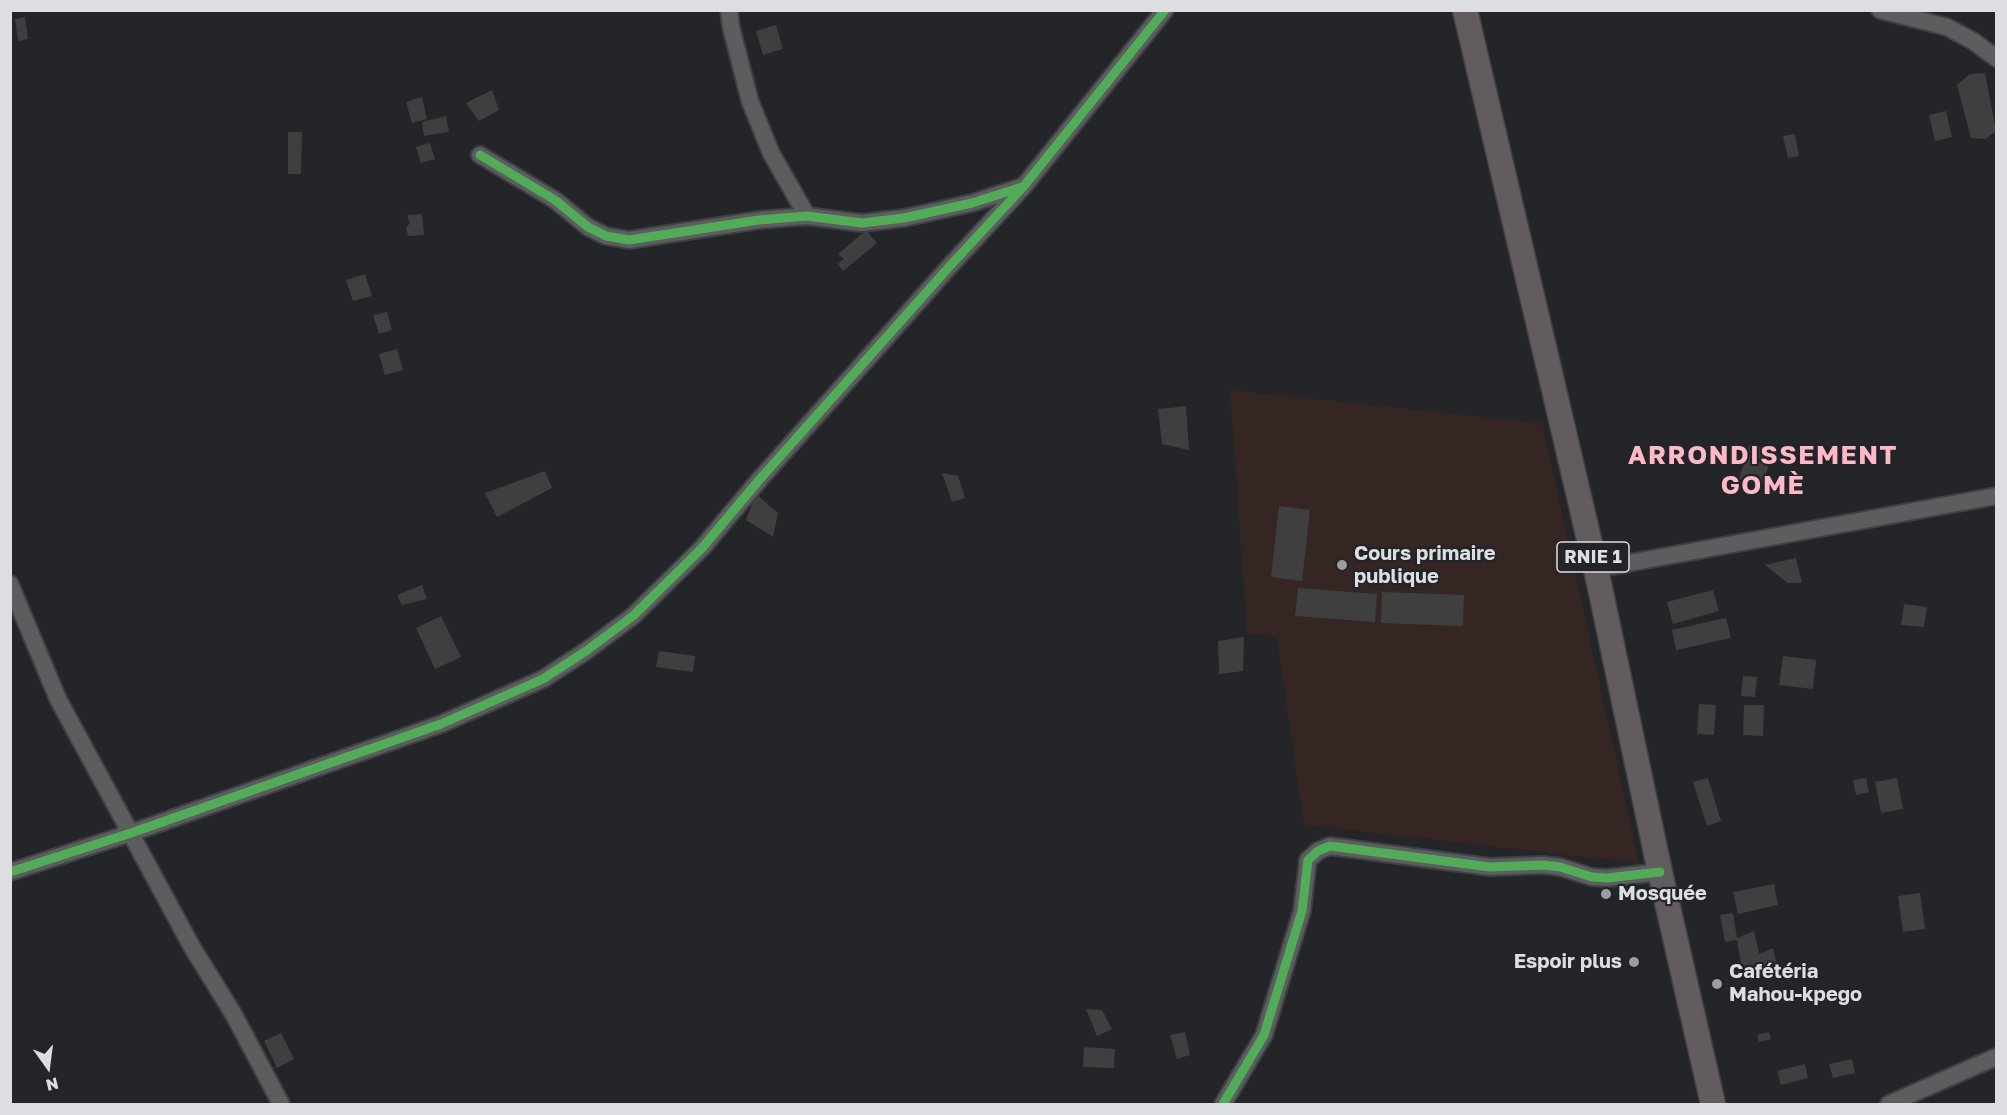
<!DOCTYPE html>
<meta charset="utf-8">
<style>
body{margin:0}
#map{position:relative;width:2007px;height:1115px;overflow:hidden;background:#242528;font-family:"Golos Text",sans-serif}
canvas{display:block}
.frame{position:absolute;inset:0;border:12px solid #dddee1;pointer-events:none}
.north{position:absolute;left:18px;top:1037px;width:60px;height:60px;-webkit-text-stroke:4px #232429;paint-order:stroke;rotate:166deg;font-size:16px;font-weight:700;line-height:24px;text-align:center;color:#dddee1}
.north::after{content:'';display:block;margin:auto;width:21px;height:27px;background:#dddee1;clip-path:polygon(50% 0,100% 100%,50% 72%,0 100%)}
</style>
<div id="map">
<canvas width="2007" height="1115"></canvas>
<div class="frame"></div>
<div class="north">N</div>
</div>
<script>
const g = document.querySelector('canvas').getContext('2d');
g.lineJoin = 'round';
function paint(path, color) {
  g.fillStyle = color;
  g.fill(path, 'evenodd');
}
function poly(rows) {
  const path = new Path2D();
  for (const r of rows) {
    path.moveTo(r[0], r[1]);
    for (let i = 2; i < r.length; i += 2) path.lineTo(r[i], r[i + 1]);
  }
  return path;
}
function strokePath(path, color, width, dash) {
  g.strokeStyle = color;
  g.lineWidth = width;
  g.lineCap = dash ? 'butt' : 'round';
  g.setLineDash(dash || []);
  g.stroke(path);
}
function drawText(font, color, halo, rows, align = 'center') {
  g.font = font + ' "Golos Text",sans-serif';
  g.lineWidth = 4.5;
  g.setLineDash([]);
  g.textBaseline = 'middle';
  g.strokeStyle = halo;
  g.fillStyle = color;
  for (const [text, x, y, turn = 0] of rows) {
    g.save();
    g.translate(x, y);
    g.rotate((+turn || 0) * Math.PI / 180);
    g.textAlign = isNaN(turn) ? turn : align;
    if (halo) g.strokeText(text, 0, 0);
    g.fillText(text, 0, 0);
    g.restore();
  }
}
const education = poly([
 [1230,390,1542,423,1639,863,1304,825,1277,637,1247,633]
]);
const building = poly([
 [25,17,28,39,18,41,15,19],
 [776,25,783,49,763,55,756,31],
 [1985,73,1996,131,1986,139,1971,138,1957,85,1970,74],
 [492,90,499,110,479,121,466,103],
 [422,97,427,119,412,123,406,102],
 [1946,111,1952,137,1935,141,1929,115],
 [446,116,449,132,424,136,422,122],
 [288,132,302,132,301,174,288,174],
 [1795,134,1799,156,1788,158,1783,136],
 [430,143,435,159,421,163,416,147],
 [422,214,424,235,408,236,406,228,410,223,407,215],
 [866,230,877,243,843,271,838,264,844,259,838,254],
 [365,274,372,296,353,301,346,280],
 [387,312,392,330,379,334,373,315],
 [397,349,403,370,385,375,379,354],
 [1186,406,1189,450,1162,444,1158,409],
 [1750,444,1773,451,1762,486,1739,479],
 [545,471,552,488,497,517,485,493],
 [942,473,958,476,965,498,952,502],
 [756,494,778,513,773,537,746,520],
 [1279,506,1310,510,1302,581,1271,577],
 [1796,558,1802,583,1788,583,1765,565],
 [422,585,427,599,402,605,397,595],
 [1298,588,1377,594,1375,622,1295,616],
 [1713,590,1719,611,1673,624,1667,602],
 [1382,592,1464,595,1463,626,1381,623],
 [1904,604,1927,607,1924,627,1901,625],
 [441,616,461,657,435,669,416,628],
 [1726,618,1731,638,1676,650,1672,630],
 [1244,637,1243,671,1219,674,1218,641],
 [659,651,695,656,693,672,656,667],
 [1783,656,1816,660,1813,689,1779,685],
 [1743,676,1757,677,1755,697,1741,696],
 [1699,704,1716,705,1714,735,1697,734],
 [1744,705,1764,705,1763,736,1743,735],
 [1708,778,1721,821,1707,826,1693,782],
 [1866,778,1869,792,1856,795,1853,780],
 [1897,778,1903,809,1881,813,1875,782],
 [1774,884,1778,905,1738,914,1733,892],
 [1920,893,1925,929,1903,932,1898,896],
 [1733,913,1737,938,1754,931,1759,954,1773,948,1777,967,1743,975,1737,940,1725,942,1720,915],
 [1086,1009,1102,1010,1112,1029,1097,1036],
 [1185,1032,1190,1055,1177,1059,1170,1035],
 [1769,1032,1771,1039,1759,1042,1757,1035],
 [281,1033,294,1059,277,1068,264,1041],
 [1084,1047,1115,1049,1114,1068,1083,1067],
 [1852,1059,1855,1073,1833,1078,1829,1064],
 [1805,1064,1808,1078,1781,1085,1777,1071]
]);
const minor = poly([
 [729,10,731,27,750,101,771,153,807,216],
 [1880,10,1947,27,1973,41,1996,58],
 [480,155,555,200,588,227,606,236,629,240,759,220,807,216,862,223,904,218,972,203,1024,186],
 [1596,569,1996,496],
 [10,584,58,699,192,947,234,1015,281,1104],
 [10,872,131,833,441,724,543,679,586,651,633,616,702,548,760,479,949,267,1024,186,1165,10],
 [1223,1104,1264,1035,1302,911,1308,860,1318,851,1330,846,1490,867,1543,865,1560,867,1592,877,1607,878,1660,872],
 [1889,1104,1996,1057]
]);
const highway = poly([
 [1465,10,1596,569,1660,872,1713,1104]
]);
const cycleway = poly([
 [480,155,555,200,588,227,606,236,629,240,759,220,807,216,862,223,904,218,972,203,1022,187],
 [10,872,131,833,441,724,543,679,586,651,633,616,702,548,760,479,949,267,1024,186,1165,10],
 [1223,1104,1264,1035,1302,911,1308,860,1318,851,1330,846,1490,867,1543,865,1560,867,1592,877,1607,878,1660,872]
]);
const markers = [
 [1342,565,6,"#9c9da0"],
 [1606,894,6,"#9c9da0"],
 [1634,962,6,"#9c9da0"],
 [1717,984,6,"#9c9da0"]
];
const shields = [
 [1593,557,72]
];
const shieldNames = [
 ["RNIE 1",1593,557]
];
const poiNames = [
 ["Cours primaire",1354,554],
 ["publique",1354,577],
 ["Mosquée",1618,894],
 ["Espoir plus",1622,962,"right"],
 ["Cafétéria",1729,972],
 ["Mahou-kpego",1729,995]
];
const districtNames = [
 ["ARRONDISSEMENT",1763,456],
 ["GOMÈ",1763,486]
];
paint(education, '#362623');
paint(building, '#3f3f40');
strokePath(minor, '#3f4043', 20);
strokePath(highway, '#3f4043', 27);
strokePath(minor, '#5c5d5f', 16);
strokePath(highway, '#635c5e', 24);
strokePath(cycleway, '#51ab58', 9);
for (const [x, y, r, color] of markers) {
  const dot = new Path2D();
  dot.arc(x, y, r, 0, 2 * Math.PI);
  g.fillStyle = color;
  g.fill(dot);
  strokePath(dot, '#232429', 2);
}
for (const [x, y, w] of shields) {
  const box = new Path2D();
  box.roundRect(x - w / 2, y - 15, w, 30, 4.5);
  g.fillStyle = '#232429';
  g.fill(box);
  strokePath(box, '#dddee1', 1.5);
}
drawText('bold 18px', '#dddee1', null, shieldNames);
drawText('bold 20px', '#dddee1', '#232429', poiNames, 'left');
g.letterSpacing = '1.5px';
drawText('bold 26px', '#fdb9c6', '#232429', districtNames);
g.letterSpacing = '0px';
</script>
